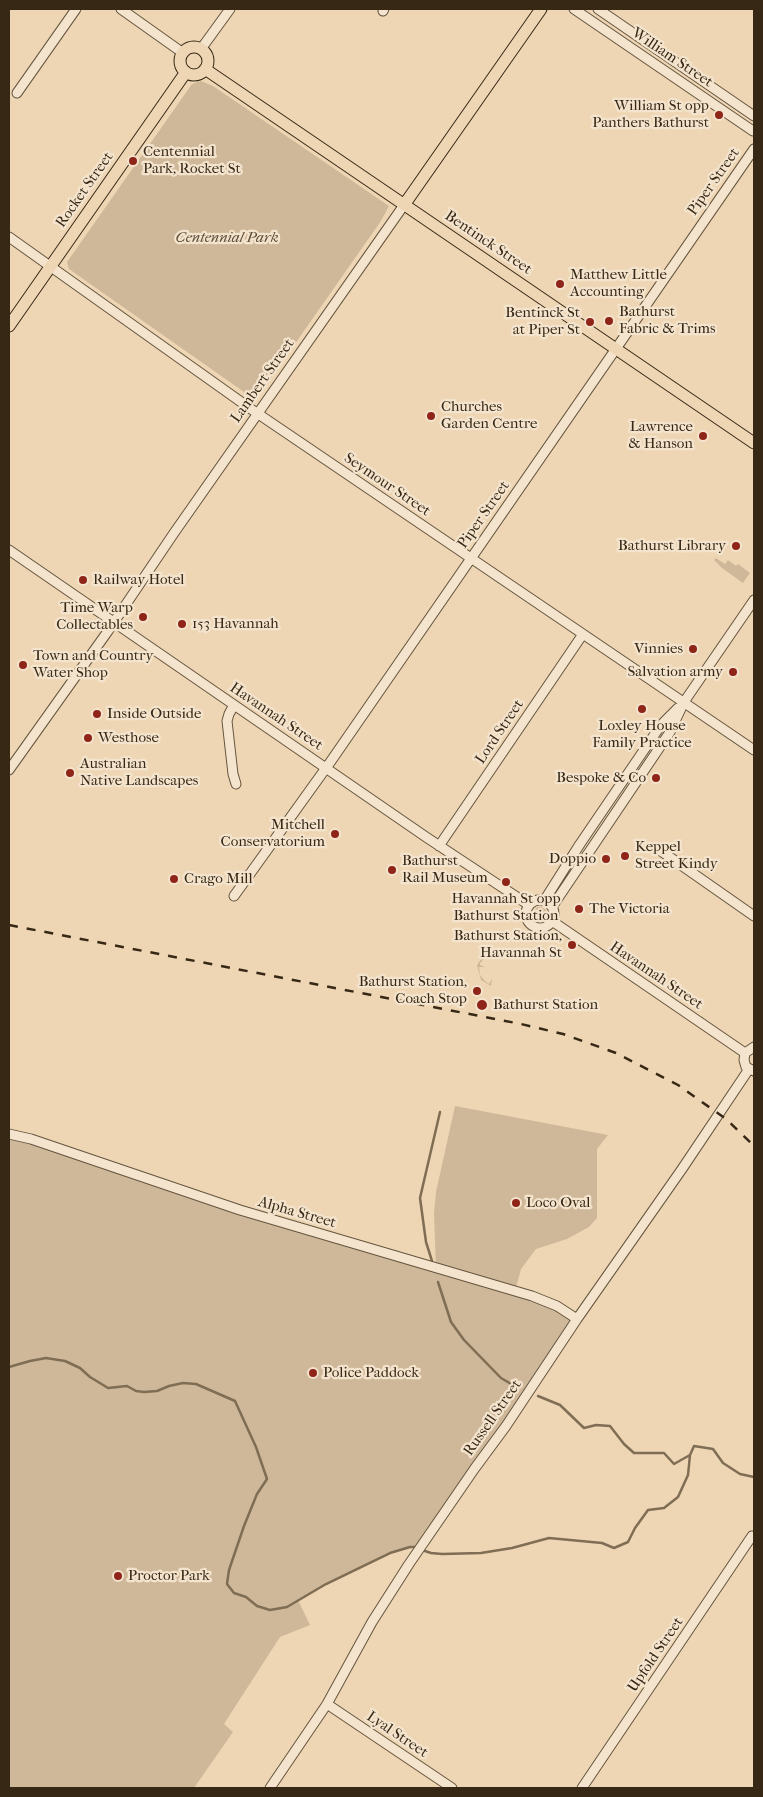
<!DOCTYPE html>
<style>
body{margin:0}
#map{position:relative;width:763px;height:1797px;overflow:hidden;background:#eed6b4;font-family:"IM FELL French Canon",serif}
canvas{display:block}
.frame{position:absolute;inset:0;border:10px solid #362815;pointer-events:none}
</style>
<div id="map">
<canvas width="763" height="1797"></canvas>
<div class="frame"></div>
</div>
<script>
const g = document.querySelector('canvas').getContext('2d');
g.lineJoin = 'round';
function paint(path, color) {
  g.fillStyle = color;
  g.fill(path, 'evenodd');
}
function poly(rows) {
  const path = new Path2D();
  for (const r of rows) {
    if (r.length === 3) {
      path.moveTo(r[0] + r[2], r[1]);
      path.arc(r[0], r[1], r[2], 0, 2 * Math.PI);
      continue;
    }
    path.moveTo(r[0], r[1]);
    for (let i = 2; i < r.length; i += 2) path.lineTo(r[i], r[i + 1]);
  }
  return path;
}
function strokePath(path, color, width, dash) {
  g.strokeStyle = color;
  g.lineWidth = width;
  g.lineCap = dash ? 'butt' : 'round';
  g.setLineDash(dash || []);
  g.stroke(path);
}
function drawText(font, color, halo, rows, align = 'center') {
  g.font = font + ' "IM FELL French Canon",serif';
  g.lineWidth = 4.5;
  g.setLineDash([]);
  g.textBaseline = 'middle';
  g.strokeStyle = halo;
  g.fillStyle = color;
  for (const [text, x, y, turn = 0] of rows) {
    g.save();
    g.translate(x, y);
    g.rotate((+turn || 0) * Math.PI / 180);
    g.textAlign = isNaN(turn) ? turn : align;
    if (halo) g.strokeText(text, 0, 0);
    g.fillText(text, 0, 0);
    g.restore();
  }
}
const green = poly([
 [201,81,213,86,389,206,381,221,257,398,254,399,69,269,67,262,192,84],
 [716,558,725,564,728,560,736,566,738,564,750,573,743,583,722,568,714,560],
 [540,914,7],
 [493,951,504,953,500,959,501,953,489,954,480,963,480,965,485,967,479,967,480,975,485,981,489,984,492,979,491,986,481,980,477,965,484,955],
 [455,1106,608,1135,597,1149,597,1218,589,1227,567,1239,536,1249,521,1269,515,1291,577,1319,418,1548,410,1547,390,1553,326,1584,298,1600,310,1625,280,1637,224,1724,233,1732,194,1788,9,1788,9,1367,11,1366,9,1362,9,1134,436,1268,434,1213,436,1192]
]);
const stream = poly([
 [432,1261,426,1242,420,1198,440,1112],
 [438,1282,451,1322,464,1340,501,1378,518,1388],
 [9,1367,30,1361,46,1358,65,1361,80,1368,90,1377,108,1388,127,1386,136,1391,144,1392,157,1391,169,1386,183,1383,196,1384,235,1401,256,1447,267,1479,257,1494,244,1526,229,1570,227,1584,234,1593,246,1597,257,1606,270,1610,287,1607,326,1584,390,1553,410,1547,417,1547],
 [538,1396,560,1405,584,1428,596,1425,610,1426,624,1444,634,1453,664,1453,674,1464,690,1455],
 [422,1550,431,1553,442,1554,481,1553,512,1548,549,1538,602,1543,614,1548,628,1542,635,1528,648,1510,664,1508,678,1497,688,1475,690,1455,694,1446,713,1449,723,1463,740,1474,754,1477]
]);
const minor = poly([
 [121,9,183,53],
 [574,9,753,131],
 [598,9,754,116],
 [383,11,384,9],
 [201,49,230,9],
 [17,93,76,9],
 [9,237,251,409,754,750],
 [9,550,426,837,529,905],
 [234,705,229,714,227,721,233,774,236,784],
 [9,770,108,631,174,533,404,205],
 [439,846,583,634],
 [661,851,754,916],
 [234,896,331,761,754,149],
 [540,914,14],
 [544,901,580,844,661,725,678,708],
 [552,907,670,732,684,702,754,600],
 [552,921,745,1053],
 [754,1071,746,1067,744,1060,745,1053,754,1047],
 [9,1134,31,1139,240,1210,532,1296,557,1306,577,1319],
 [327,1704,452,1788],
 [270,1788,327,1704,372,1622,409,1564,475,1468,506,1426,577,1319,682,1169,749,1069],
 [582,1788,752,1536]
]);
const major = poly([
 [194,61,14],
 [205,69,754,443],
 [404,205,541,9],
 [9,326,186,72]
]);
const rail = poly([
 [9,925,521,1024,563,1034,616,1053,678,1085,726,1119,754,1146]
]);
const markers = [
 [719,115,5,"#8f2418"],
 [133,161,5,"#8f2418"],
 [560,284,5,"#8f2418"],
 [609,321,5,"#8f2418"],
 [590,322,5,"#8f2418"],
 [431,416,5,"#8f2418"],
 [703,436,5,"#8f2418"],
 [736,546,5,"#8f2418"],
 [83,580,5,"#8f2418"],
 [143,617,5,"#8f2418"],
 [182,624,5,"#8f2418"],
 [693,649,5,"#8f2418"],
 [23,665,5,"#8f2418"],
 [733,672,5,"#8f2418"],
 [642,709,5,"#8f2418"],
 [97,714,5,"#8f2418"],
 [88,738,5,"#8f2418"],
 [70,773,5,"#8f2418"],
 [656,778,5,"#8f2418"],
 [335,834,5,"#8f2418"],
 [625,856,5,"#8f2418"],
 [606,859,5,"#8f2418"],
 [392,870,5,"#8f2418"],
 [174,879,5,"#8f2418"],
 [506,882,5,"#8f2418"],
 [579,909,5,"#8f2418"],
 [572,945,5,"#8f2418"],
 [477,991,5,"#8f2418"],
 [482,1005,6,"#8f2418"],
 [516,1203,5,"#8f2418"],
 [313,1373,5,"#8f2418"],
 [118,1576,5,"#8f2418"]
];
const streetNames = [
 ["William Street",672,58,34],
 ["Piper Street",714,182,-55],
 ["Rocket Street",85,190,-55],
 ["Bentinck Street",488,243,34],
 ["Lambert Street",263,381,-55],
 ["Seymour Street",387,485,34],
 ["Piper Street",484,515,-55],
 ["Havannah Street",276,717,34],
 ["Lord Street",500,732,-56],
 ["Havannah Street",656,976,34],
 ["Alpha Street",297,1213,16],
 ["Russell Street",493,1418,-55],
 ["Upfold Street",656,1655,-56],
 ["Lyal Street",397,1735,34]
];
const poiNames = [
 ["William St opp",709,106,"right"],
 ["Panthers Bathurst",709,123,"right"],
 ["Centennial",143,152],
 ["Park, Rocket St",143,169],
 ["Matthew Little",570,275],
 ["Accounting",570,292],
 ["Bathurst",619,312],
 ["Fabric & Trims",619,329],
 ["Bentinck St",580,313,"right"],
 ["at Piper St",580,330,"right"],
 ["Churches",441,407],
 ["Garden Centre",441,424],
 ["Lawrence",693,427,"right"],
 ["& Hanson",693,444,"right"],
 ["Bathurst Library",726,546,"right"],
 ["Railway Hotel",93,580],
 ["Time Warp",133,608,"right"],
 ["Collectables",133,625,"right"],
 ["153 Havannah",192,624],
 ["Vinnies",683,649,"right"],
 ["Town and Country",33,656],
 ["Water Shop",33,673],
 ["Salvation army",723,672,"right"],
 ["Inside Outside",107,714],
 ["Loxley House",642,726,"center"],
 ["Family Practice",642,743,"center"],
 ["Westhose",98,738],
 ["Australian",80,764],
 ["Native Landscapes",80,781],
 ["Bespoke & Co",646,778,"right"],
 ["Mitchell",325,825,"right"],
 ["Conservatorium",325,842,"right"],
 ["Keppel",635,847],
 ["Street Kindy",635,864],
 ["Doppio",596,859,"right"],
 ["Bathurst",402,861],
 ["Rail Museum",402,878],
 ["Crago Mill",184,879],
 ["Havannah St opp",506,899,"center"],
 ["Bathurst Station",506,916,"center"],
 ["The Victoria",589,909],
 ["Bathurst Station,",562,936,"right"],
 ["Havannah St",562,953,"right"],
 ["Bathurst Station,",467,982,"right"],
 ["Coach Stop",467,999,"right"],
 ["Bathurst Station",493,1005],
 ["Loco Oval",526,1203],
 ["Police Paddock",323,1373],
 ["Proctor Park",128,1576]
];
const parkNames = [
 ["Centennial Park",227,238]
];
paint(green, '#cfb899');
strokePath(stream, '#7f6d54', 2.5);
strokePath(minor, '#64543d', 11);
strokePath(major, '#362815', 13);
strokePath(minor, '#f4e4ce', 9);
strokePath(major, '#eed6b4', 11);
strokePath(rail, '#362815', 2.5, [9, 9]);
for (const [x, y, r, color] of markers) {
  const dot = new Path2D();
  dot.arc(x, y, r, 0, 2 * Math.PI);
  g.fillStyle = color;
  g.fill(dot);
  strokePath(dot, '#f4e4ce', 2);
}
drawText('15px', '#362815', '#f4e4ce', streetNames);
drawText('15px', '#362815', '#f4e4ce', poiNames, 'left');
drawText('italic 15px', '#5c4c36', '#f4e4ce', parkNames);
</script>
